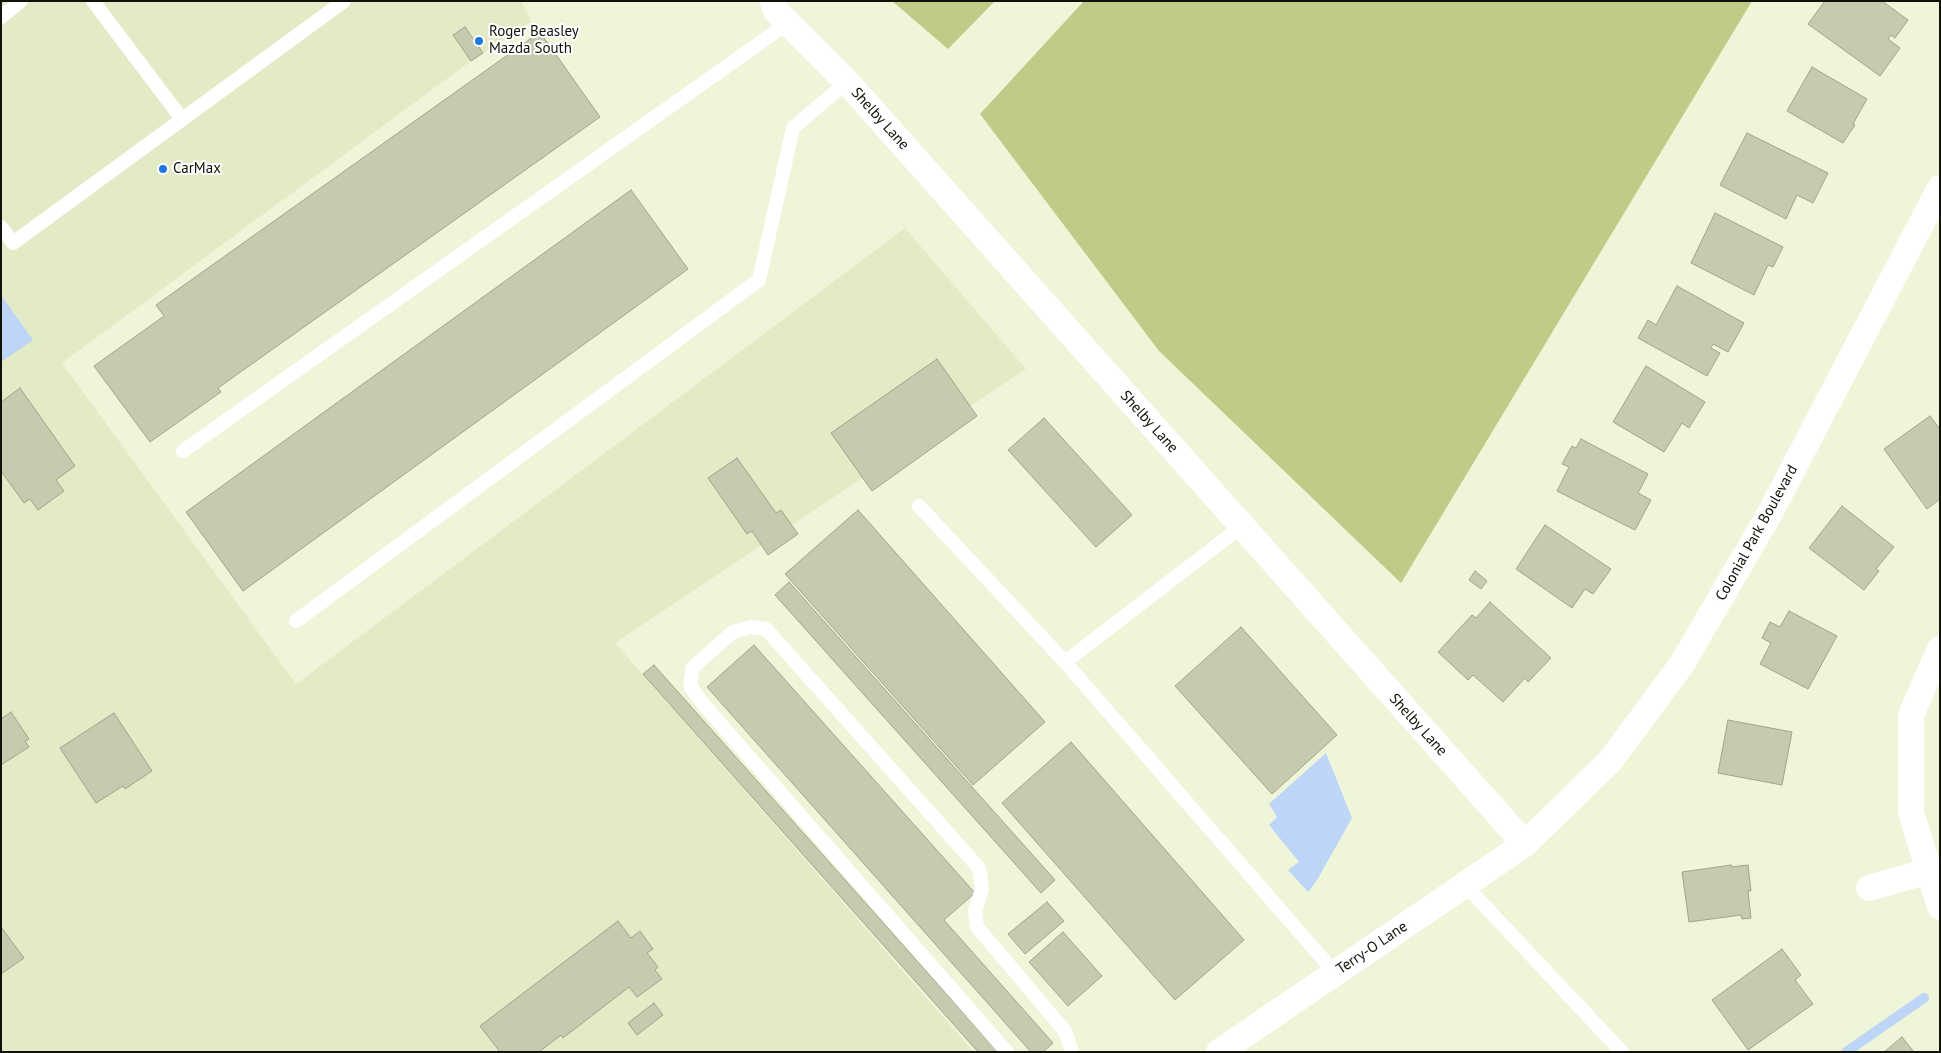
<!DOCTYPE html>
<style>
body{margin:0}
#map{position:relative;width:1941px;height:1053px;overflow:hidden;background:#eff5d8;font-family:"PT Sans",sans-serif}
canvas{display:block}
.frame{position:absolute;inset:0;border:2px solid #101108;pointer-events:none}
</style>
<div id="map">
<canvas width="1941" height="1053"></canvas>
<div class="frame"></div>
</div>
<script>
const g = document.querySelector('canvas').getContext('2d');
g.lineJoin = 'round';
function paint(path, color) {
  g.fillStyle = color;
  g.fill(path, 'evenodd');
}
function poly(rows) {
  const path = new Path2D();
  for (const r of rows) {
    path.moveTo(r[0], r[1]);
    for (let i = 2; i < r.length; i += 2) path.lineTo(r[i], r[i + 1]);
  }
  return path;
}
function strokePath(path, color, width, dash) {
  g.strokeStyle = color;
  g.lineWidth = width;
  g.lineCap = dash ? 'butt' : 'round';
  g.setLineDash(dash || []);
  g.stroke(path);
}
function drawText(font, color, halo, rows, align = 'center') {
  g.font = font + ' "PT Sans",sans-serif';
  g.lineWidth = 4;
  g.setLineDash([]);
  g.textBaseline = 'middle';
  g.strokeStyle = halo;
  g.fillStyle = color;
  for (const [text, x, y, turn = 0] of rows) {
    g.save();
    g.translate(x, y);
    g.rotate((+turn || 0) * Math.PI / 180);
    g.textAlign = isNaN(turn) ? turn : align;
    if (halo) g.strokeText(text, 0, 0);
    g.fillText(text, 0, 0);
    g.restore();
  }
}
const built = poly([
 [1,1,521,1,531,22,471,61,62,363,296,684,905,228,1026,369,615,643,974,1052,1,1052]
]);
const green = poly([
 [892,1,995,1,948,49],
 [1084,1,1752,1,1401,583,1159,351,980,114]
]);
const water = poly([
 [1,295,33,340,1,362],
 [1326,753,1352,818,1317,880,1308,892,1288,870,1299,862,1269,825,1277,817,1269,804]
]);
const stream = poly([
 [1846,1052,1924,998]
]);
const building = poly([
 [1825,1,1882,1,1908,20,1895,38,1891,35,1888,39,1900,48,1880,76,1808,24,1825,1],
 [465,27,483,53,471,61,453,35,465,27],
 [540,32,600,117,218,388,221,392,150,442,94,366,164,316,156,305,540,32],
 [1812,67,1867,99,1853,124,1855,125,1843,143,1787,111,1812,67],
 [1747,133,1828,173,1813,203,1797,195,1786,219,1720,185,1747,133],
 [631,190,688,269,243,591,186,512,631,190],
 [1715,213,1783,247,1773,267,1768,265,1754,295,1691,263,1715,213],
 [1677,286,1744,323,1728,352,1713,344,1711,348,1720,353,1707,376,1638,338,1648,320,1656,325,1677,286],
 [937,359,977,416,872,491,831,433,937,359],
 [1646,366,1705,402,1689,428,1682,423,1664,452,1613,422,1646,366],
 [20,388,75,466,56,480,64,491,38,510,30,499,24,503,1,471,1,402,20,388],
 [1930,416,1940,429,1940,499,1927,509,1884,449,1930,416],
 [1044,418,1132,515,1096,547,1008,450,1044,418],
 [1581,439,1648,474,1638,493,1651,500,1635,530,1557,491,1569,467,1562,464,1572,446,1576,448,1581,439],
 [737,458,776,513,781,510,798,534,768,555,752,531,747,534,708,478,737,458],
 [1842,506,1894,547,1876,569,1879,571,1864,590,1809,548,1842,506],
 [858,510,1045,722,973,785,785,574,858,510],
 [1545,525,1611,569,1593,594,1585,589,1572,608,1516,569,1545,525],
 [1475,571,1487,581,1481,589,1469,580,1475,571],
 [789,582,1055,880,1041,893,775,595,789,582],
 [1490,602,1551,658,1528,682,1525,678,1503,702,1473,675,1468,680,1438,652,1472,615,1476,618,1490,602],
 [1789,611,1837,636,1808,689,1760,664,1771,643,1762,638,1770,622,1780,627,1789,611],
 [1241,627,1337,735,1272,794,1175,686,1241,627],
 [754,645,975,893,944,920,1053,1043,1043,1052,1031,1052,707,687,754,645],
 [654,665,998,1052,978,1052,643,674,654,665],
 [11,712,29,739,25,741,29,747,1,765,1,719,11,712],
 [114,713,152,771,125,789,123,786,96,803,60,748,114,713],
 [1728,720,1792,732,1782,785,1718,773,1728,720],
 [1071,742,1244,940,1175,1000,1002,803,1071,742],
 [1731,865,1731,867,1748,865,1751,891,1748,891,1751,918,1742,919,1741,915,1689,922,1682,872,1731,865],
 [1047,902,1064,921,1025,954,1008,934,1047,902],
 [618,921,631,938,640,931,653,949,647,953,658,967,655,970,662,979,637,997,629,987,563,1038,561,1035,539,1052,500,1052,480,1026,618,921],
 [1,927,24,958,1,974,1,927],
 [1063,932,1102,976,1068,1006,1029,962,1063,932],
 [1782,949,1801,975,1795,980,1813,1004,1748,1050,1712,1000,1782,949],
 [654,1003,663,1015,637,1035,628,1023,654,1003],
 [1902,1037,1914,1052,1884,1052,1902,1037]
]);
const service = poly([
 [93,1,182,119],
 [1,17,21,1],
 [1,227,13,243,344,1],
 [183,451,788,23],
 [919,506,1065,662],
 [1242,526,1065,662,1335,973],
 [296,621,759,280,793,128,847,82],
 [1465,885,1622,1052],
 [1007,1052,704,705,690,686,693,667,733,632,751,627,766,629,979,868,982,889,975,911,977,927,1065,1031,1072,1052]
]);
const minor = poly([
 [773,1,776,11,847,82,1525,844],
 [1940,649,1911,715,1911,812,1940,907],
 [1869,888,1929,871],
 [1219,1052,1525,844,1610,761,1682,664,1770,513,1940,188]
]);
const markers = [
 [479,41,5,"#1e76e0"],
 [163,169,5,"#1e76e0"]
];
const poiNames = [
 ["Roger Beasley",489,32],
 ["Mazda South",489,49],
 ["CarMax",173,169]
];
const streetNames = [
 ["Shelby Lane",880,119,48],
 ["Shelby Lane",1149,422,48],
 ["Colonial Park Boulevard",1757,533,-61],
 ["Shelby Lane",1418,725,48],
 ["Terry-O Lane",1372,948,-34]
];
paint(built, '#e3ebc6');
paint(green, '#bfcb87');
paint(water, '#bdd6f8');
strokePath(stream, '#bdd6f8', 10);
paint(building, '#c6cbaf');
strokePath(building, '#a0a58a', 1);
strokePath(service, '#fff', 14);
strokePath(minor, '#fff', 26);
for (const [x, y, r, color] of markers) {
  const dot = new Path2D();
  dot.arc(x, y, r, 0, 2 * Math.PI);
  g.fillStyle = color;
  g.fill(dot);
  strokePath(dot, '#fefefe', 2);
}
drawText('15px', '#101108', '#fefefe', poiNames, 'left');
drawText('15px', '#101108', '#fefefe', streetNames);
</script>
